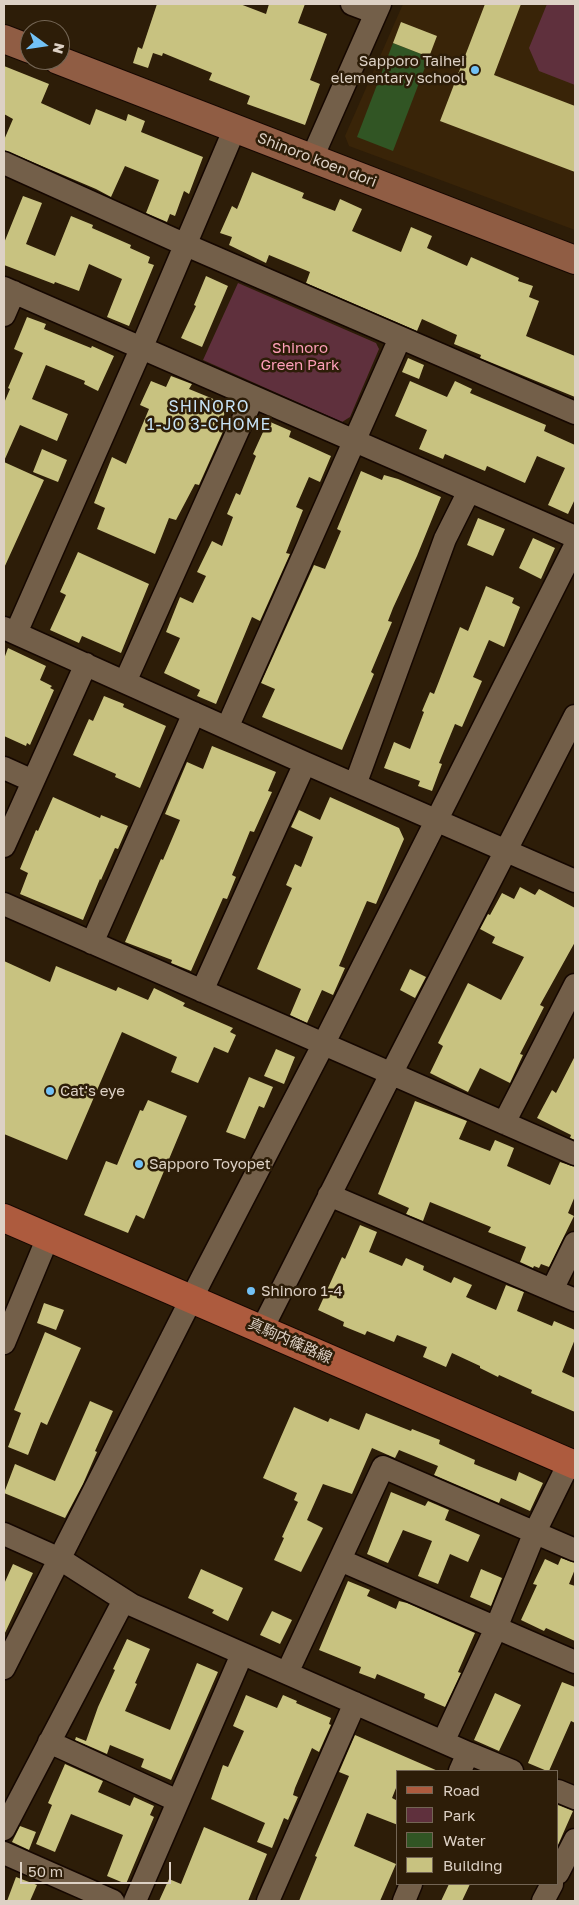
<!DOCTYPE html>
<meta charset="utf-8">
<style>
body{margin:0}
#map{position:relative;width:579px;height:1905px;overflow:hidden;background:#2d1d08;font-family:"Golos Text",sans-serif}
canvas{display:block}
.frame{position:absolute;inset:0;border:5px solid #ddd1c5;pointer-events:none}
.legend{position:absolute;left:396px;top:1770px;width:162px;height:115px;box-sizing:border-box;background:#2d1d08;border:1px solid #736554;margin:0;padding:6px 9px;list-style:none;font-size:15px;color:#ddd1c5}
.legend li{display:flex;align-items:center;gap:10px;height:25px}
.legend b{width:25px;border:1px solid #736554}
.north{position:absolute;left:20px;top:20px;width:50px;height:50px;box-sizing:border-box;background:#2d1d08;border:1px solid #736554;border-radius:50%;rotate:104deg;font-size:14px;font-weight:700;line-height:20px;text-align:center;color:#ddd1c5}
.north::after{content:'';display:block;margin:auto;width:18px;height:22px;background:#72c1f5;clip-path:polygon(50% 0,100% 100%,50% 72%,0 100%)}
.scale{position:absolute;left:20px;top:1862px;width:151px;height:22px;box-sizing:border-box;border:2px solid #ddd1c5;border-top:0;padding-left:6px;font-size:15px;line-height:18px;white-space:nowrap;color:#ddd1c5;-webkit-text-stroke:4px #2d1d08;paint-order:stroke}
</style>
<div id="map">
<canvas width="579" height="1905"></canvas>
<div class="frame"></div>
<ul class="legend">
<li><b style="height:6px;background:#ad5b3e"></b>Road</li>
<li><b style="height:14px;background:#5f303d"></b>Park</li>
<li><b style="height:14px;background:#315524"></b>Water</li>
<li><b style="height:14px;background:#c8c280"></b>Building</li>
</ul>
<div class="north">N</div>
<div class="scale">50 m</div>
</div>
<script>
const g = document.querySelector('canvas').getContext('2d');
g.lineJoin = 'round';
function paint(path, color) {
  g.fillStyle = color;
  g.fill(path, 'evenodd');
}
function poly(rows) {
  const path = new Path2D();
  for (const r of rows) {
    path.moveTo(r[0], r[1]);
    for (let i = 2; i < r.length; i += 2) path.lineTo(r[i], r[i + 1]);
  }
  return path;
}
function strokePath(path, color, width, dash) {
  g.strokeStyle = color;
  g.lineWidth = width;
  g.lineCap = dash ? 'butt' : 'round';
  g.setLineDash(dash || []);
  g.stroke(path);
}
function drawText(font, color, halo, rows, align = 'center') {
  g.font = font + ' "Golos Text","Noto Sans JP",sans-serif';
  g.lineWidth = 5;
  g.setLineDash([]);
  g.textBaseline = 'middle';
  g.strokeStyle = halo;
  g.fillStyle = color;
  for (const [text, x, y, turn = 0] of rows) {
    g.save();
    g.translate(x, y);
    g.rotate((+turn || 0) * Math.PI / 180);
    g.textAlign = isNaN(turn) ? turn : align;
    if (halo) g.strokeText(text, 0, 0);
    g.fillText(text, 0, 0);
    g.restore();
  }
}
const built = poly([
 [403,4,575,4,575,230,349,146,345,136]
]);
const green = poly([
 [547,4,575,4,575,85,539,71,529,48],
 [238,283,376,343,379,349,350,417,342,422,203,360]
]);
const water = poly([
 [393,43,429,57,393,151,357,137]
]);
const building = poly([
 [157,4,240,4,266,14,269,4,305,4,298,23,327,34,310,80,320,84,305,125,247,104,250,96,209,80,212,73,163,53,162,56,153,53,148,68,133,63,138,47,142,49],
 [485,4,521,4,494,75,575,106,575,172,440,121],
 [401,22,437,36,429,57,393,43],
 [4,66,49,84,41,103,90,125,96,109,126,121,128,114,145,121,141,132,203,157,189,194,184,191,175,216,170,214,167,222,146,213,159,180,125,166,111,197,96,189,4,150,4,140,13,119,4,114],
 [252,172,304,193,302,198,335,211,340,199,362,209,352,231,401,252,411,227,432,236,427,248,467,266,471,257,519,278,518,281,533,286,529,297,539,301,526,336,575,356,575,397,480,358,481,355,454,344,457,335,422,319,417,331,306,283,310,272,269,255,266,263,229,245,232,237,220,233,232,206,237,209],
 [23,196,42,203,26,244,55,256,71,216,93,225,92,228,131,245,130,248,150,257,148,263,154,265,129,326,107,317,122,279,89,264,79,291,55,282,54,284,4,265,4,243],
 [206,276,228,286,202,347,181,338,196,306,194,305],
 [27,317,46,324,44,329,91,348,92,346,114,356,98,391,84,384,85,381,46,365,32,399,68,414,57,441,20,425,4,461,4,403,10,389,8,388,23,353,14,349],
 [408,358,424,365,419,379,402,372],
 [171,376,192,384,189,389,228,405,220,425,225,427,199,485,195,484,176,520,169,518,155,554,97,529,105,508,94,503,112,457,126,464,149,409,140,405,151,381,166,387],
 [410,381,447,397,455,381,472,389,470,393,546,425,544,431,575,445,575,499,568,514,548,505,565,468,537,456,525,483,487,466,485,471,445,454,443,459,419,449,427,430,395,416],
 [268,421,291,431,289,437,331,456,320,482,309,477,296,507,303,510,286,553,290,554,260,621,252,617,216,704,197,696,200,690,164,673,180,638,166,632,180,597,193,603,206,576,197,572,212,541,222,546,233,517,227,514,236,493,240,495,256,456,253,454],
 [42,449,67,460,58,482,33,472],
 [4,462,44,480,4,568],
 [361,471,382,480,384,475,398,479,441,497,417,556,393,608,388,621,392,622,371,672,374,674,342,750,262,717,275,689,261,683,314,565,325,569,341,531,337,529],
 [478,518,505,529,493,556,467,545],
 [533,538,555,548,541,579,519,568],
 [78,552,149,584,121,653,82,636,79,643,50,630,66,595,60,592],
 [486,586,514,598,512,603,520,607,504,647,489,640,473,677,482,681,462,727,455,724,439,763,442,764,432,791,418,786,420,781,384,768,394,742,410,749,424,712,422,711,430,692,434,694,460,627,468,631],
 [8,648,46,666,40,680,52,686,50,688,54,690,30,745,27,743,26,746,4,736,4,659],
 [104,696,124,704,123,707,166,726,140,788,115,777,116,774,73,755,89,719,93,721],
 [212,746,276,772,268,791,272,792,254,832,250,831,232,875,236,877,227,899,223,898,191,971,171,963,172,960,125,942,161,859,163,860,180,820,165,814,187,762,203,769],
 [53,797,100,818,101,815,128,826,118,849,115,848,101,880,100,879,83,920,20,894,28,873,20,869,36,830,38,831],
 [330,797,399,828,404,839,376,904,367,901,339,966,345,968,333,995,322,990,307,1023,290,1015,301,989,257,969,292,888,286,885,295,864,301,867,313,837,291,827,299,810,320,820],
 [520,887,535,895,539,889,575,908,575,942,540,1005,544,1007,520,1054,523,1055,510,1083,480,1068,468,1092,430,1073,443,1046,438,1043,468,983,501,1000,524,957,492,943,495,937,480,929,488,914,490,915,502,893,514,899],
 [4,961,50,982,56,966,116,991,118,987,148,1000,154,988,185,1003,183,1006,233,1028,230,1032,236,1035,228,1053,214,1047,198,1083,171,1072,177,1057,122,1032,67,1160,4,1134],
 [410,969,426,977,415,998,400,990],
 [276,1049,295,1057,284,1084,264,1076],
 [575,1056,575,1140,570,1138,571,1135,537,1118,552,1090,556,1093],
 [249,1077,273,1087,264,1108,259,1106,245,1139,226,1132],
 [148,1100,187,1116,144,1219,136,1215,128,1233,84,1215,106,1161,117,1165,140,1110,143,1111],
 [415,1101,467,1121,459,1139,490,1151,495,1140,514,1148,507,1166,550,1185,560,1162,575,1167,575,1196,568,1213,574,1216,549,1267,541,1264,539,1268,534,1266,533,1268,520,1262,526,1247,488,1232,491,1227,430,1202,423,1221,406,1214,409,1208,378,1194],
 [360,1225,377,1232,369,1252,402,1266,406,1258,424,1266,423,1270,451,1283,454,1277,472,1285,466,1297,496,1310,506,1285,524,1292,517,1311,552,1326,554,1321,575,1330,575,1339,562,1372,575,1378,575,1412,531,1393,532,1390,499,1375,498,1377,480,1368,480,1366,452,1353,446,1367,423,1357,427,1347,397,1335,394,1342,367,1331,365,1335,343,1326,344,1322,318,1310,342,1257,345,1259],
 [44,1303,64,1310,56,1330,37,1323],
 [45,1332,81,1348,47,1425,41,1422,28,1455,8,1447,21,1413,14,1410],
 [90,1401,113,1411,95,1451,97,1452,83,1484,65,1518,4,1493,15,1464,55,1481],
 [294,1407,328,1422,330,1418,359,1430,366,1413,411,1431,412,1429,440,1440,439,1444,475,1460,474,1464,516,1481,519,1472,543,1483,530,1511,501,1498,499,1503,434,1475,438,1466,399,1450,395,1458,372,1448,352,1494,323,1484,307,1520,323,1528,301,1572,274,1560,284,1538,282,1537,298,1502,294,1500,297,1493,263,1478],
 [391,1492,425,1506,428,1501,449,1510,445,1520,480,1535,468,1562,450,1554,438,1584,418,1576,432,1541,403,1530,388,1563,367,1554],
 [561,1558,575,1563,575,1569,569,1584,575,1586,575,1641,546,1628,544,1631,521,1620,537,1585,533,1584,545,1559,558,1565],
 [13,1564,33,1573,4,1635,4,1584],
 [201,1569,243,1588,228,1621,212,1613,214,1610,188,1598],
 [481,1569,502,1578,491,1606,470,1597],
 [348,1581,370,1590,367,1596,396,1609,399,1601,407,1603,475,1633,458,1672,461,1673,445,1707,424,1698,425,1694,377,1674,375,1679,359,1673,361,1667,319,1650],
 [272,1611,292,1620,280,1644,260,1635],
 [127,1639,150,1649,135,1683,137,1684,125,1711,170,1730,197,1663,218,1672,171,1780,141,1767,144,1759,110,1745,107,1754,75,1740,76,1737,86,1741,98,1707,115,1670,113,1669],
 [562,1682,575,1687,575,1723,571,1721,549,1771,547,1771,528,1763],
 [495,1693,521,1705,499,1751,474,1740],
 [246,1695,277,1708,283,1695,297,1701,296,1703,331,1718,329,1724,331,1725,319,1752,312,1748,295,1788,293,1795,298,1797,288,1820,284,1818,272,1848,257,1842,265,1823,211,1799,223,1765,228,1767,244,1731,233,1726],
 [355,1735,438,1771,398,1771,398,1783,392,1798,398,1801,398,1825,367,1813,354,1846,396,1864,380,1901,299,1901,317,1857,315,1856,349,1776,339,1772],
 [65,1764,103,1781,98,1792,130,1806,134,1797,154,1806,150,1815,154,1817,126,1884,107,1876,123,1835,71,1814,55,1852,36,1844,52,1805,48,1803],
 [558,1805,573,1811,558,1845],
 [20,1826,36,1832,29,1850,12,1842],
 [204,1827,267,1854,248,1901,159,1901,169,1879,181,1884],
 [16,1877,37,1885,30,1901,7,1901],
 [449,1884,470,1884,462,1901,441,1901]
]);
const street = poly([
 [352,4,376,13],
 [312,158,380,4],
 [4,163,186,245,575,413],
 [4,288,575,537],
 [4,315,14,292],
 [4,628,305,763,575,881],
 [16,633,141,349,235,128],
 [125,682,253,397],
 [227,728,400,338],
 [4,768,33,781],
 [355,785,445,539,469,491],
 [4,846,86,664],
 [4,904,575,1154],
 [92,943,194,713],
 [202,991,305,763],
 [504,1123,575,985],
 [329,1195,575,1300],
 [552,1290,575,1243],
 [262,1329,391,1074,575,716],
 [4,1343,48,1237],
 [4,1534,60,1559,132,1605,468,1753,460,1771],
 [340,1560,575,1662],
 [4,1668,203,1276,323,1045,575,546],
 [287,1673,383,1467,575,1550],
 [49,1742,178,1801],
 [443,1742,496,1628,535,1532,569,1463],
 [468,1753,512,1771],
 [558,1791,575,1798],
 [4,1829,124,1600],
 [4,1853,113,1901],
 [558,1873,575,1840],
 [135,1901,242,1654],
 [268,1901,355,1703],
 [404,1901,411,1884],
 [543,1901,552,1884]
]);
const secondary = poly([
 [4,39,30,49],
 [58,60,575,260]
]);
const primary = poly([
 [4,1218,575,1465]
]);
const markers = [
 [475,70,5,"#72c1f5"],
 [50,1091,5,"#72c1f5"],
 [139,1164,5,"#72c1f5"],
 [251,1291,5,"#72c1f5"]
];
const poiNames = [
 ["Sapporo Taihei",465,61,"right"],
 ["elementary school",465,78,"right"],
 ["Cat's eye",60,1091],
 ["Sapporo Toyopet",149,1164],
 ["Shinoro 1-4",261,1291]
];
const streetNames = [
 ["Shinoro koen dori",317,160,21],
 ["真駒内篠路線",290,1341,24]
];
const parkNames = [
 ["Shinoro",300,348],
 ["Green Park",300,365]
];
const neighbourhoodNames = [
 ["SHINORO",209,407],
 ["1-JO 3-CHOME",209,425]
];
paint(built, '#392408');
paint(green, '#5f303d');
paint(water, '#315524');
paint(building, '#c8c280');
strokePath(street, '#150700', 25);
strokePath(secondary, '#150700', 30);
strokePath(primary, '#150700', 30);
strokePath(street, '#735f49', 22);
strokePath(secondary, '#905d44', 28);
strokePath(primary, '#ad5b3e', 28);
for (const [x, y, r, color] of markers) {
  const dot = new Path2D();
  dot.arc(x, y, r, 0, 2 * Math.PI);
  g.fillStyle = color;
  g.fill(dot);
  strokePath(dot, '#2d1d08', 2);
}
drawText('15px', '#ddd1c5', '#2d1d08', poiNames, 'left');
drawText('15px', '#ddd1c5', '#2d1d08', streetNames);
drawText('15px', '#fe9fb9', '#2d1d08', parkNames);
g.letterSpacing = '1px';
drawText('16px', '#c7e3f7', '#2d1d08', neighbourhoodNames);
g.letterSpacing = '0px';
</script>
